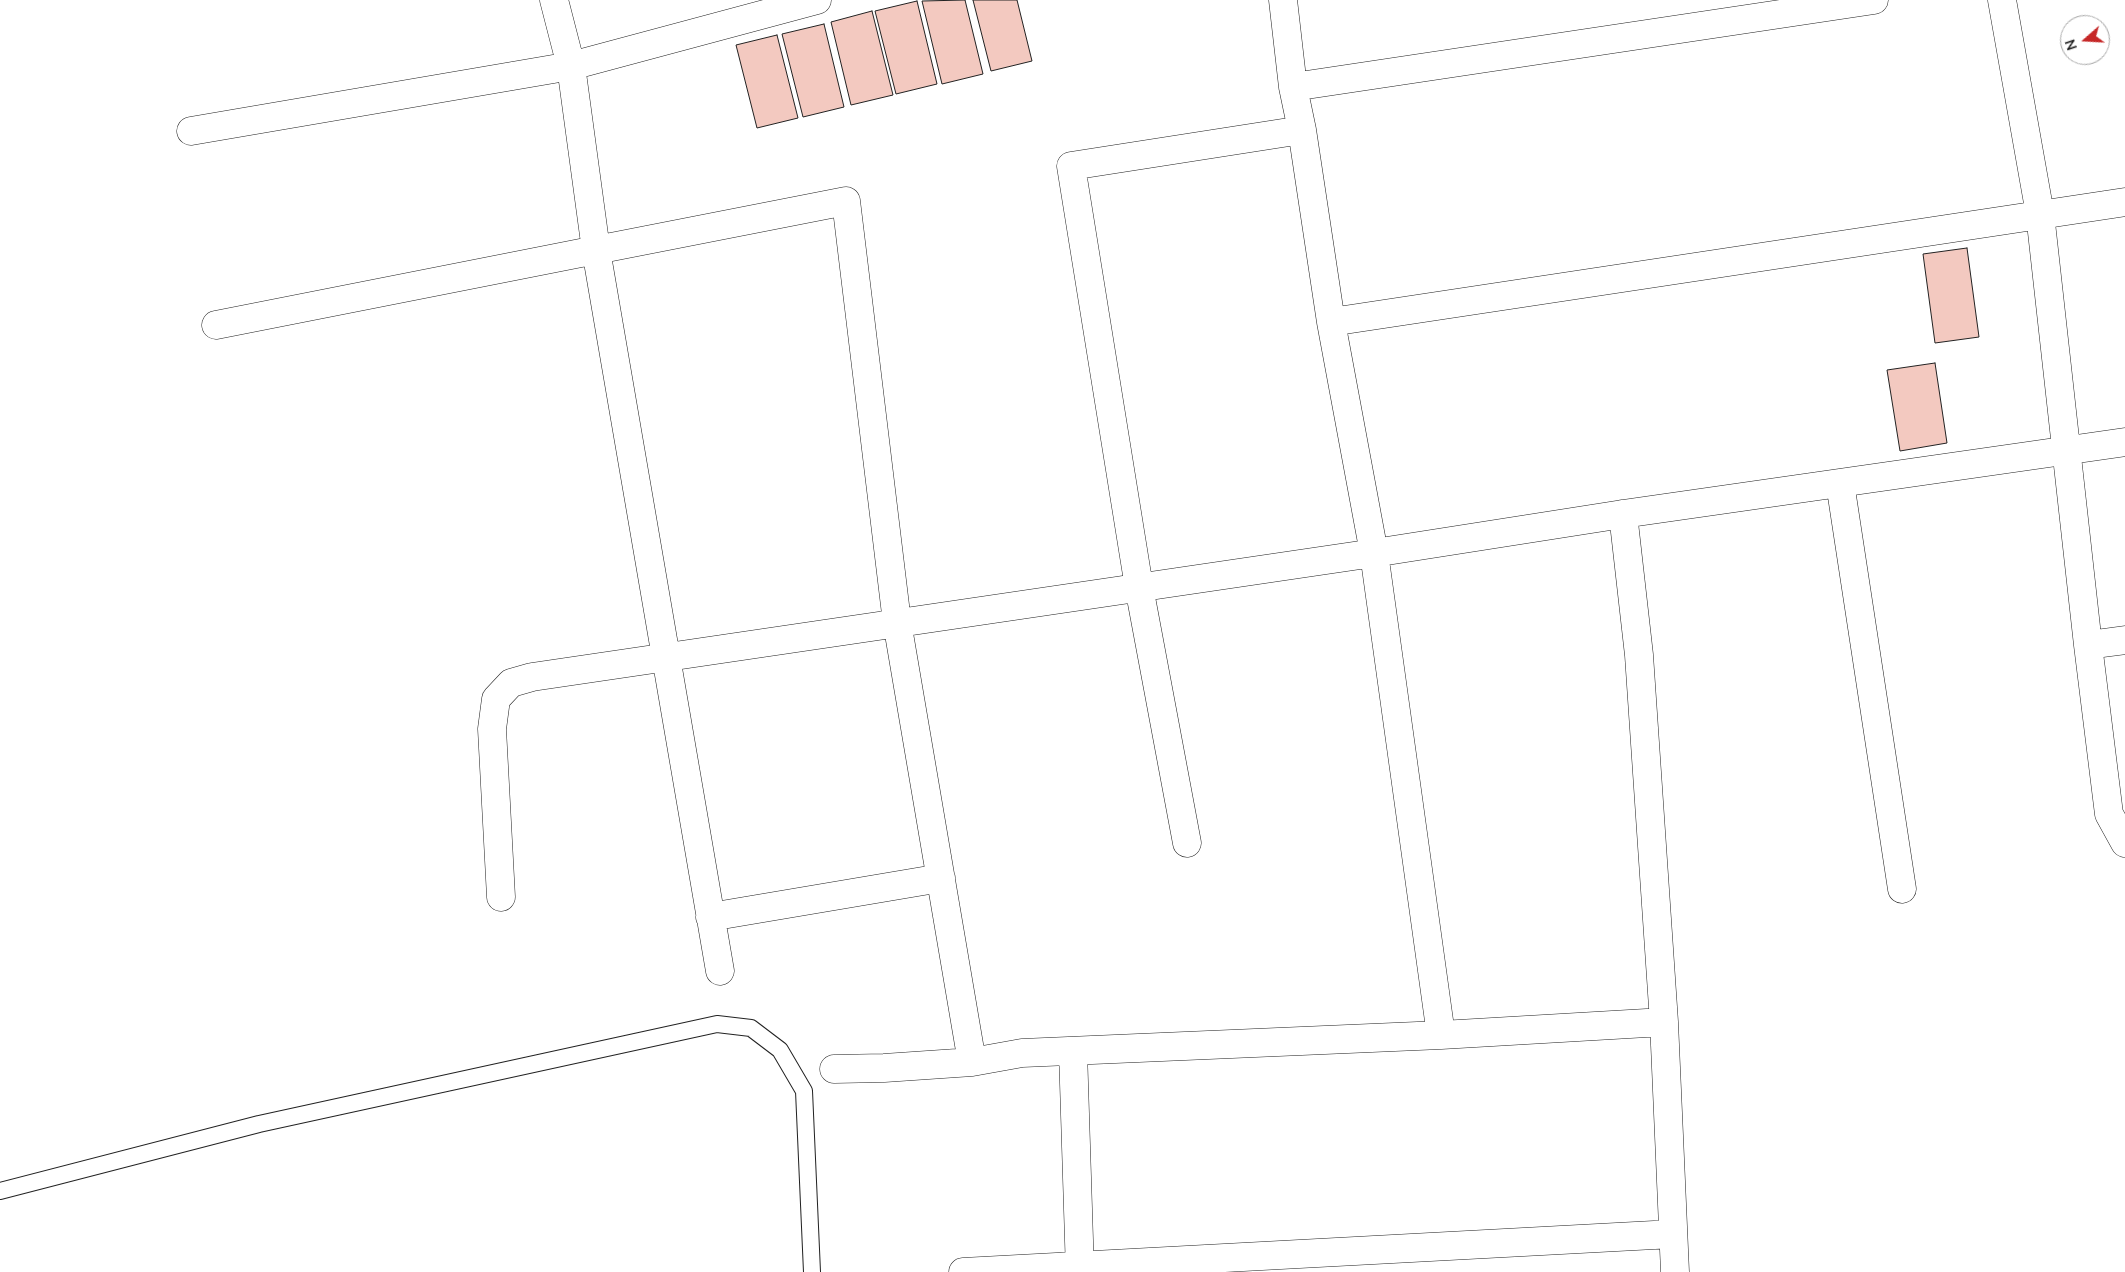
<!DOCTYPE html>
<style>
body{margin:0}
#map{position:relative;width:2125px;height:1272px;overflow:hidden;background:#fff;font-family:"Nunito Sans",sans-serif}
canvas{display:block}
.north{position:absolute;left:2060px;top:15px;width:50px;height:50px;box-sizing:border-box;background:#fff;border:1px solid #a7a7a7;border-radius:50%;rotate:251deg;font-size:14px;font-weight:700;line-height:20px;text-align:center;color:#222}
.north::after{content:'';display:block;margin:auto;width:18px;height:22px;background:#c62828;clip-path:polygon(50% 0,100% 100%,50% 72%,0 100%)}
</style>
<div id="map">
<canvas width="2125" height="1272"></canvas>
<div class="north">N</div>
</div>
<script>
const g = document.querySelector('canvas').getContext('2d');
g.lineJoin = 'round';
function paint(path, color) {
  g.fillStyle = color;
  g.fill(path, 'evenodd');
}
function poly(rows) {
  const path = new Path2D();
  for (const r of rows) {
    path.moveTo(r[0], r[1]);
    for (let i = 2; i < r.length; i += 2) path.lineTo(r[i], r[i + 1]);
  }
  return path;
}
function strokePath(path, color, width, dash) {
  g.strokeStyle = color;
  g.lineWidth = width;
  g.lineCap = dash ? 'butt' : 'round';
  g.setLineDash(dash || []);
  g.stroke(path);
}
const building = poly([
 [965,0,983,74,942,84,922,1,965,0],
 [973,0,1017,0,1032,61,991,71,973,0],
 [917,1,937,84,896,94,875,11,917,1],
 [872,11,893,95,851,105,831,22,872,11],
 [824,24,844,107,803,117,782,34,824,24],
 [777,35,798,118,757,128,736,45,777,35],
 [1967,248,1979,337,1935,343,1923,254,1967,248],
 [1935,363,1947,443,1900,451,1887,370,1935,363]
]);
const lane = poly([
 [0,1191,259,1124,717,1024,751,1028,780,1050,804,1091,812,1272]
]);
const street = poly([
 [554,0,571,66,596,250,846,201,897,622,972,1062,1022,1053,1441,1035,1664,1022],
 [1283,0,1293,87,1302,130,1331,322,1374,553,1441,1035],
 [2002,0,2040,214,2088,645,2109,814,2125,843],
 [1293,87,1874,0],
 [191,131,571,66,817,0],
 [1331,322,2125,202],
 [216,325,596,250,720,971],
 [1840,483,1902,889],
 [1623,514,1639,655,1664,1022,1675,1272],
 [2088,645,2125,640],
 [1187,843,1139,587,1071,166,1302,130],
 [501,897,492,729,496,699,511,683,532,677,1374,553,1623,514,2125,442],
 [710,917,941,878],
 [1073,1051,1080,1272],
 [834,1069,884,1068,972,1062],
 [963,1272,1673,1234]
]);
paint(building, '#f3c9c0');
strokePath(building, '#222', 1);
strokePath(lane, '#222', 18);
strokePath(street, '#222', 29);
strokePath(lane, '#fff', 16);
strokePath(street, '#fff', 28);
</script>
